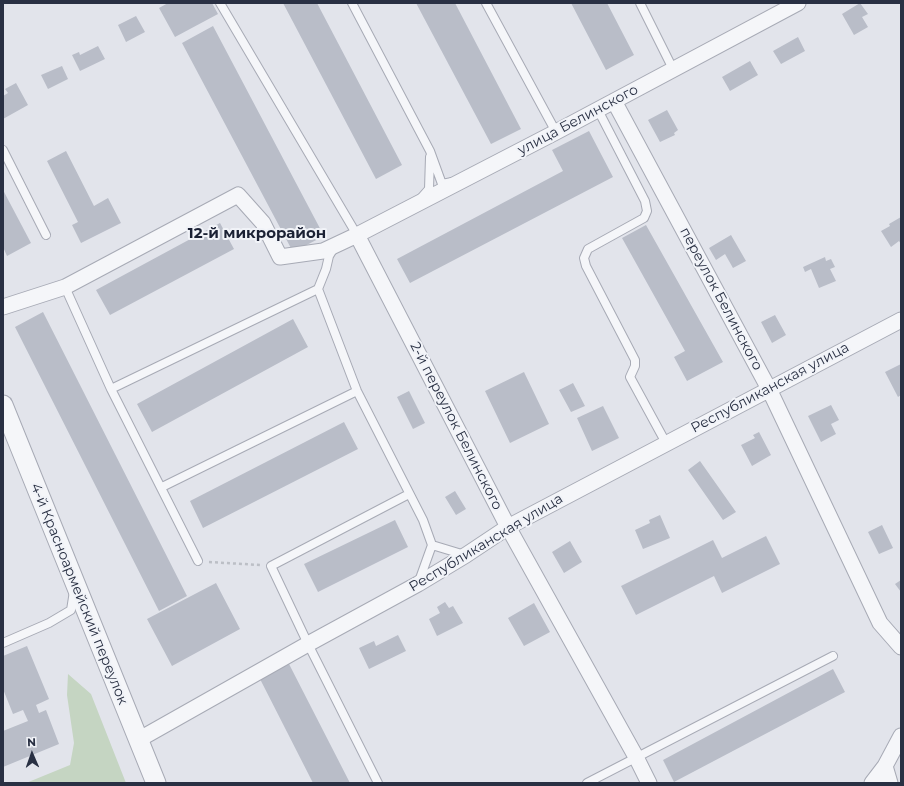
<!DOCTYPE html>
<meta charset="utf-8">
<style>
body{margin:0}
#map{position:relative;width:904px;height:786px;overflow:hidden;background:#e2e4eb;font-family:Montserrat,sans-serif}
canvas{display:block}
.frame{position:absolute;inset:0;border:4px solid #293043;pointer-events:none}
.north{position:absolute;left:12px;top:734px;width:40px;height:40px;-webkit-text-stroke:3px #f1f3f8;paint-order:stroke;rotate:358deg;font-size:11px;font-weight:700;line-height:16px;text-align:center;color:#293043}
.north::after{content:'';display:block;margin:auto;width:14px;height:18px;background:#293043;clip-path:polygon(50% 0,100% 100%,50% 72%,0 100%)}
</style>
<div id="map">
<canvas width="904" height="786"></canvas>
<div class="frame"></div>
<div class="north">N</div>
</div>
<script>
const g = document.querySelector('canvas').getContext('2d');
g.lineJoin = 'round';
function paint(path, color) {
  g.fillStyle = color;
  g.fill(path, 'evenodd');
}
function poly(rows) {
  const path = new Path2D();
  for (const r of rows) {
    path.moveTo(r[0], r[1]);
    for (let i = 2; i < r.length; i += 2) path.lineTo(r[i], r[i + 1]);
  }
  return path;
}
function strokePath(path, color, width, dash) {
  g.strokeStyle = color;
  g.lineWidth = width;
  g.lineCap = dash ? 'butt' : 'round';
  g.setLineDash(dash || []);
  g.stroke(path);
}
function drawText(font, color, halo, rows, align = 'center') {
  g.font = font + ' Montserrat,sans-serif';
  g.lineWidth = 4;
  g.setLineDash([]);
  g.textBaseline = 'middle';
  g.strokeStyle = halo;
  g.fillStyle = color;
  for (const [text, x, y, turn = 0] of rows) {
    g.save();
    g.translate(x, y);
    g.rotate((+turn || 0) * Math.PI / 180);
    g.textAlign = isNaN(turn) ? turn : align;
    if (halo) g.strokeText(text, 0, 0);
    g.fillText(text, 0, 0);
    g.restore();
  }
}
const green = poly([
 [68,674,91,694,126,783,26,783,70,765,74,743,67,695]
]);
const building = poly([
 [168,3,212,3,218,14,175,37,159,8],
 [283,3,317,3,402,165,376,179],
 [416,3,455,3,521,129,491,144],
 [571,3,607,3,634,55,606,70],
 [860,3,868,14,862,17,868,27,854,35,842,14],
 [136,16,145,32,126,42,118,25],
 [213,26,324,236,293,252,182,43],
 [798,37,805,51,781,64,773,51],
 [98,46,105,59,80,71,72,55,79,52,80,55],
 [750,61,758,75,730,91,722,77],
 [62,66,68,79,48,89,41,75],
 [16,83,28,105,3,119,3,96,8,93,5,89],
 [667,110,678,130,674,133,675,135,660,142,648,120],
 [589,131,613,177,410,283,397,259,563,171,552,150],
 [66,151,94,206,108,198,121,223,81,243,72,225,78,222,47,161],
 [3,190,31,243,7,256,3,247],
 [901,217,901,244,899,241,891,247,881,231,890,226,889,224],
 [220,223,234,249,110,315,96,290],
 [646,225,723,362,687,381,674,357,685,351,622,238],
 [731,235,746,261,733,268,725,254,716,260,709,248],
 [825,257,826,261,831,259,835,267,830,269,836,281,819,288,811,269,805,272,803,267],
 [43,312,187,596,159,611,15,327],
 [775,315,786,335,772,343,761,322],
 [293,319,308,347,152,432,137,404],
 [901,364,901,395,898,397,885,372],
 [524,372,549,424,510,443,485,391],
 [573,383,585,406,571,412,559,390],
 [409,391,425,423,413,429,397,397],
 [831,405,839,420,831,424,836,434,821,442,808,416],
 [603,406,619,438,592,451,577,418],
 [344,422,358,449,203,528,190,501],
 [759,432,771,455,752,466,741,445,755,438,753,435],
 [700,461,736,512,723,520,688,470],
 [455,491,466,509,456,515,445,497],
 [660,515,670,538,643,549,635,530,650,523,649,520],
 [395,520,408,547,318,592,304,564],
 [882,525,893,548,879,554,868,532],
 [766,536,780,564,722,593,714,576,636,615,621,586,713,540,722,558],
 [570,541,582,562,564,573,552,552],
 [901,580,901,592,895,584],
 [216,583,240,629,172,666,147,619],
 [445,602,449,608,453,606,463,623,437,636,429,619,440,613,437,607],
 [534,603,550,632,524,646,508,618],
 [398,635,406,651,369,669,359,648,374,641,376,646],
 [27,646,49,699,36,705,39,713,46,710,59,744,3,767,3,731,28,721,23,710,13,714,3,689,3,656],
 [289,664,350,783,313,783,260,679],
 [833,669,845,692,674,782,663,760]
]);
const path = poly([
 [209,562,260,565]
]);
const service = poly([
 [220,3,357,235],
 [352,3,430,151,442,184,452,182],
 [486,3,556,132],
 [640,3,673,69],
 [598,110,645,201,647,211,644,218,588,249,584,258,586,266,635,360,635,366,630,377,666,443],
 [3,150,46,235],
 [422,197,429,189,430,157],
 [334,248,329,256,326,269,318,289,357,391,423,520,432,545,418,584],
 [65,287,111,389,198,561],
 [111,389,318,289],
 [162,487,357,391],
 [432,545,465,555],
 [3,643,49,623,71,610,74,591],
 [378,783,308,644,271,566,409,494],
 [587,783,833,656]
]);
const minor = poly([
 [614,101,769,389,880,623,901,647],
 [357,235,508,527,636,757,649,783],
 [3,307,65,287,238,195,263,223,280,257,323,251,357,235,556,132,798,3],
 [138,740,308,644,418,584,466,555,508,527,901,320],
 [885,766,890,783],
 [872,783,885,766,901,736]
]);
const tertiary = poly([
 [3,405,156,783]
]);
const streetNames = [
 ["улица Белинского",578,120,-28],
 ["переулок Белинского",721,299,62],
 ["Республиканская улица",770,388,-28],
 ["2-й переулок Белинского",456,426,63],
 ["Республиканская улица",486,543,-31],
 ["4-й Красноармейский переулок",79,594,68]
];
const neighbourhoodNames = [
 ["12-й микрорайон",257,234]
];
paint(green, '#c5d5c2');
paint(building, '#b9bdc8');
strokePath(service, '#a7aab5', 10);
strokePath(minor, '#a7aab5', 17);
strokePath(tertiary, '#a7aab5', 21);
strokePath(path, '#bcbfc6', 2.5, [3, 3]);
strokePath(service, '#f5f6f9', 8);
strokePath(minor, '#f5f6f9', 15);
strokePath(tertiary, '#f5f6f9', 19);
drawText('14px', '#293043', '#f1f3f8', streetNames);
drawText('bold 15px', '#1b2134', '#f1f3f8', neighbourhoodNames);
</script>
